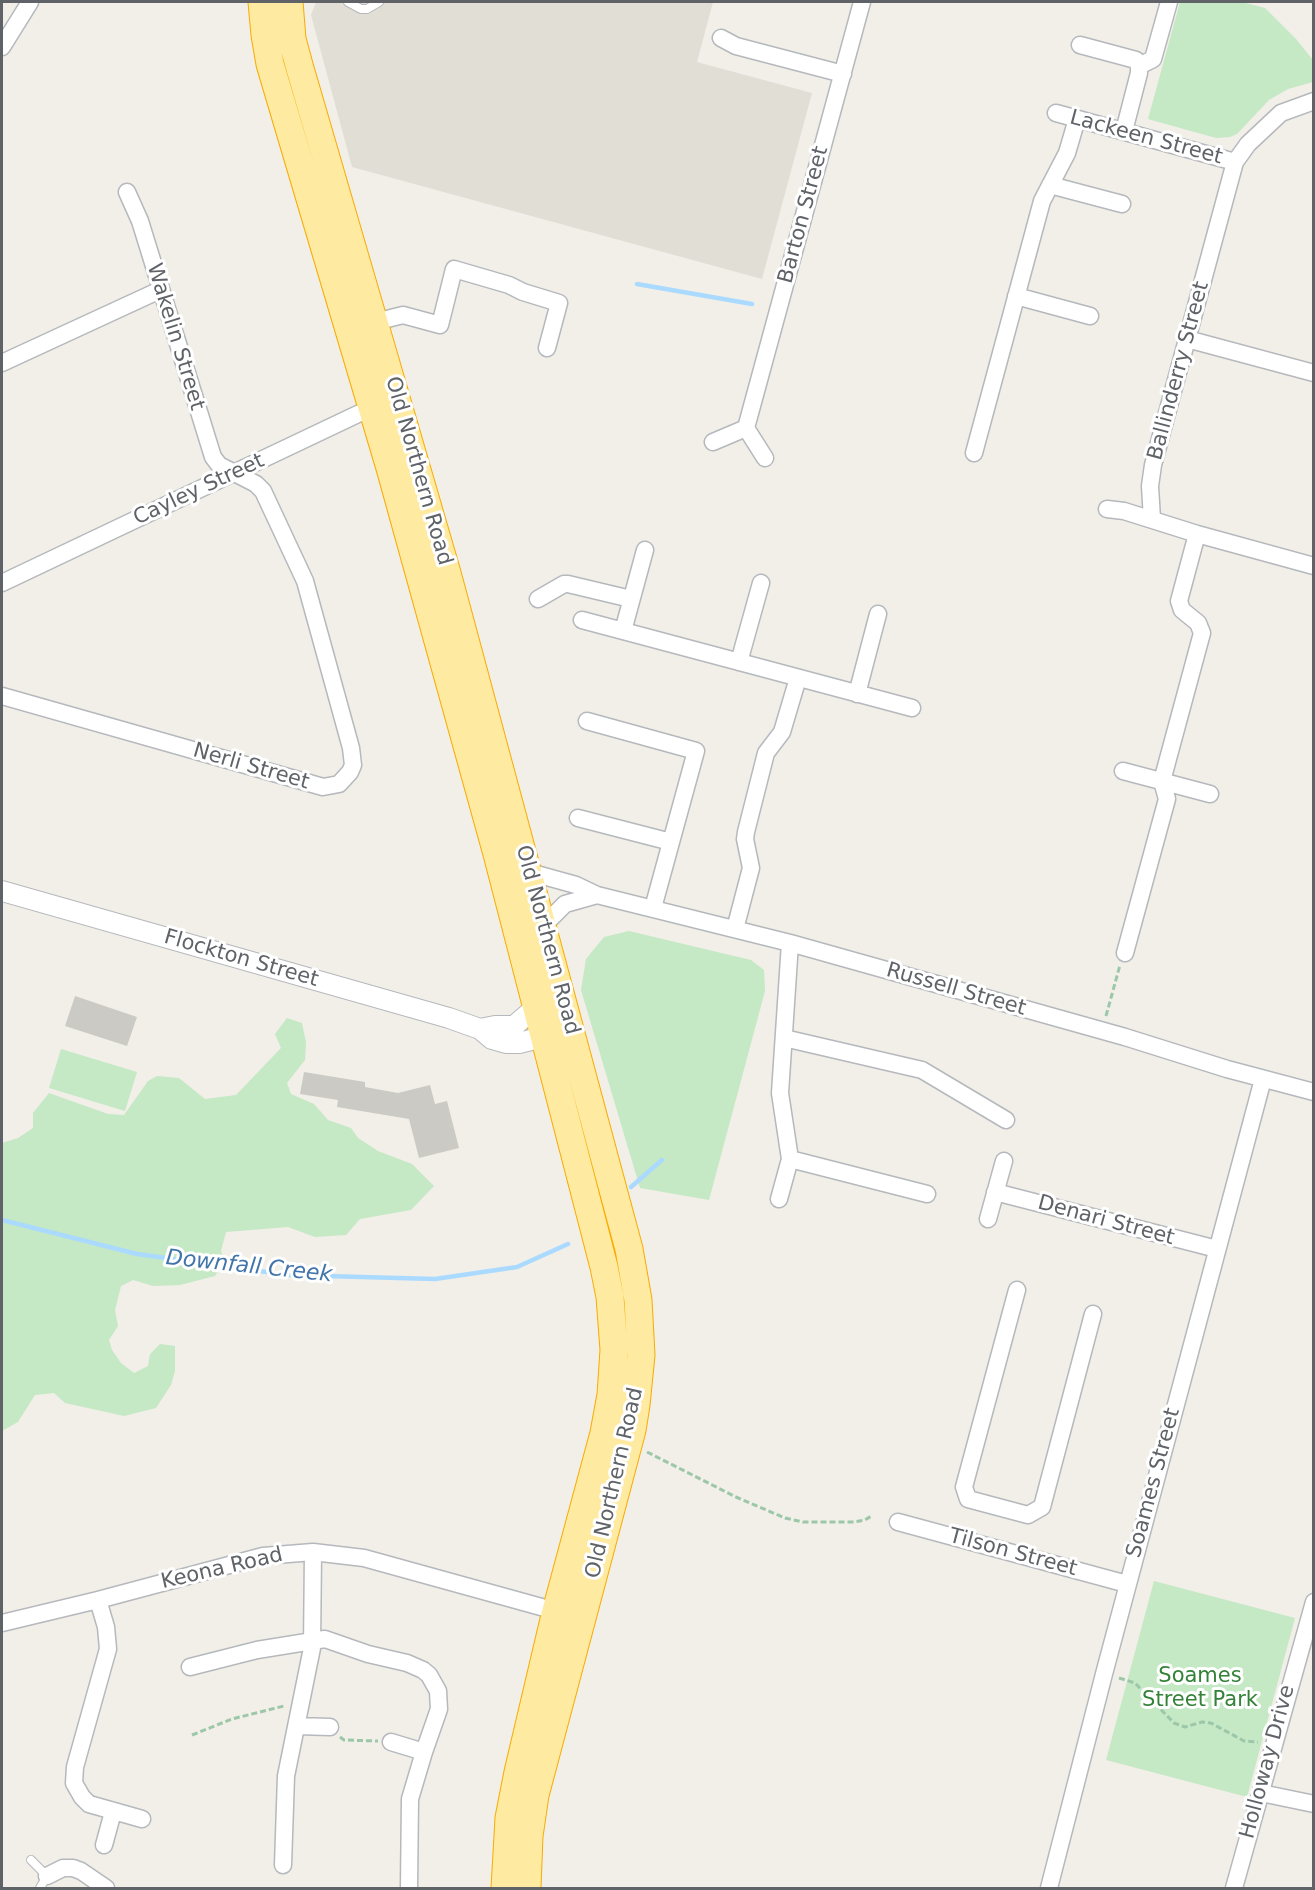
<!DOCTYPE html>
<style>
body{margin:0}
#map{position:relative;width:1315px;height:1890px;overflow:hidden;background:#f1efe8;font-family:"DejaVu Sans",sans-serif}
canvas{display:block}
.frame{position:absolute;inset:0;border:3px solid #5f6368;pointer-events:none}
</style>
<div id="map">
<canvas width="1315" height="1890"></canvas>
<div class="frame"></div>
</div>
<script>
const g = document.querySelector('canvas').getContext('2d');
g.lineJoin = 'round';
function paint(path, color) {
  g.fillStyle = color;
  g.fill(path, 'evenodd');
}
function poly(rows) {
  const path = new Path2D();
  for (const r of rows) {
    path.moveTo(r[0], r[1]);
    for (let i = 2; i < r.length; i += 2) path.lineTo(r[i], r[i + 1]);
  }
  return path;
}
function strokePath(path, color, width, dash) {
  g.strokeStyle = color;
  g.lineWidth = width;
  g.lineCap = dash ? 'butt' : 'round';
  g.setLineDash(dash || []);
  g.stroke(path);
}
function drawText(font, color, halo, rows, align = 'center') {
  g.font = font + ' "DejaVu Sans",sans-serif';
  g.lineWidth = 6;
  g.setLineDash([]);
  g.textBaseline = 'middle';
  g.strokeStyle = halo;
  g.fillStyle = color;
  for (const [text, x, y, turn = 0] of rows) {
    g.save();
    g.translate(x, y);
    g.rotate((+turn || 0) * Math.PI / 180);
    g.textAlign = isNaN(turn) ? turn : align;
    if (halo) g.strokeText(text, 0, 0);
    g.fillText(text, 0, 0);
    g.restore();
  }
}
const education = poly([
 [316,2,713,2,697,62,812,93,762,279,352,167,311,15]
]);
const green = poly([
 [1180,2,1242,2,1265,8,1296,39,1313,60,1313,82,1288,89,1269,100,1237,134,1230,137,1216,138,1148,119],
 [629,931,751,960,764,970,765,991,709,1200,640,1188,581,990,586,959,604,937],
 [287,1018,302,1023,306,1042,305,1060,287,1083,291,1094,314,1104,328,1120,351,1128,358,1138,378,1151,412,1164,434,1186,411,1210,360,1219,346,1235,315,1237,288,1227,226,1232,221,1251,224,1260,215,1276,180,1285,153,1286,133,1280,121,1286,115,1310,118,1326,109,1340,112,1350,121,1363,134,1373,148,1366,150,1354,160,1344,175,1346,175,1371,171,1385,156,1408,124,1416,65,1403,54,1393,35,1395,18,1422,2,1431,2,1143,18,1138,33,1128,33,1113,49,1093,108,1114,124,1115,148,1081,157,1076,179,1078,205,1099,236,1095,281,1048,275,1034],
 [61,1049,137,1072,125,1111,49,1088],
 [1154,1581,1295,1618,1247,1797,1106,1760]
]);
const stream = poly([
 [637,284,752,304],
 [631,1187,662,1160],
 [2,1220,137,1254,288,1275,435,1279,517,1267,568,1244]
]);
const building = poly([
 [75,996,137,1017,127,1046,65,1026],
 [304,1072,365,1082,365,1087,398,1093,430,1085,435,1104,447,1101,459,1148,419,1158,409,1119,337,1107,338,1100,300,1094]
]);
const path = poly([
 [1106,1016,1120,965],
 [647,1452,736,1497,785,1518,803,1522,854,1522,865,1520,873,1515],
 [1119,1678,1135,1683,1174,1723,1185,1727,1202,1722,1211,1723,1244,1741,1258,1742],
 [192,1735,232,1719,284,1706],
 [340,1737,344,1740,378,1741]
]);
const service = poly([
 [348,2,361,9,367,9,379,2],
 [31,1860,47,1876,40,1888]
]);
const minor = poly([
 [721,38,736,46,843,74],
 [1080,45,1136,60,1139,66],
 [2,47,30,2],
 [1056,113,1235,162],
 [1124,131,1139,73,1139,66,1153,59,1169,2],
 [1050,185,1122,204],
 [1016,296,1090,316],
 [375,322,403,315,440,325,454,269,509,285,523,292,559,303,547,348],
 [1187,339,1314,373],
 [2,363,160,290],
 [746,428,862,2],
 [713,442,746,428,765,458],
 [974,453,1042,201,1067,153,1077,119],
 [1107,509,1124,511,1197,534,1314,566],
 [1152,519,1150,486,1153,465,1235,162,1248,144,1281,113,1314,101],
 [2,583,360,413,381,406],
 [538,599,564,584,568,584,631,599],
 [582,620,912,708],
 [623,631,645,550],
 [739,662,761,583],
 [857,694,878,614],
 [2,696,323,787,339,784,350,772,353,765,351,748,305,581,263,491,256,484,219,465,213,457,140,221,127,192],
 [587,721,696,751,653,908],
 [1123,771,1210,794],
 [578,818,671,842],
 [529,872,576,885,597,895,790,943,1125,1037,1227,1069,1314,1092],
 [543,926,565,904,597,895],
 [735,929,751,868,745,839,746,832,766,753,782,732,798,678],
 [1125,953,1167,799,1162,781,1202,633,1198,623,1182,610,1179,601,1197,534],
 [784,1038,922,1070,1006,1120],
 [790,1159,927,1194],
 [995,1192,1217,1249],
 [779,1199,790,1159,780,1093,790,943],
 [988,1219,1004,1161],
 [1017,1290,964,1487,968,1499,1028,1515,1042,1507,1093,1314],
 [898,1522,1127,1584],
 [98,1600,106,1627,108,1649,75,1767,74,1783,82,1797,89,1804,142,1819],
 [2,1623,98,1600,263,1556,313,1552,364,1558,563,1613],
 [190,1667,257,1650,325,1639,368,1654,407,1663,423,1670,429,1675,438,1691,439,1709,424,1752,410,1799,409,1888],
 [297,1726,330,1727],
 [391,1742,424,1752],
 [1261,1793,1314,1804],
 [104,1845,113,1812],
 [283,1865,286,1776,312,1648,313,1552],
 [47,1876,63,1868,73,1868,81,1871,106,1888],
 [1049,1888,1104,1674,1263,1079],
 [1234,1888,1314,1602]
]);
const tertiary = poly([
 [2,891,449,1018,480,1029,492,1039,506,1043,519,1043,531,1040,542,1033,550,1024],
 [480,1029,495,1026,514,1026,536,1007]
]);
const trunk = poly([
 [262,2,265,35,270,64,390,468,497,854,604,1267,610,1297,614,1350,611,1395,604,1433,556,1611,518,1772,509,1818,505,1888],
 [289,2,292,39,299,65,447,573,629,1249,638,1300,641,1355,636,1405,632,1430,535,1795,529,1836,527,1888]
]);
const streetNames = [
 ["Lackeen Street",1146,138,15],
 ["Barton Street",804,215,-75],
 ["Wakelin Street",175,337,73],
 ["Ballinderry Street",1179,371,-75],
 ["Old Northern Road",418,471,74],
 ["Cayley Street",199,490,-25],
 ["Nerli Street",251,767,16],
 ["Old Northern Road",547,940,75],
 ["Flockton Street",241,959,16],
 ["Russell Street",956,990,16],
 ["Denari Street",1106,1221,15],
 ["Old Northern Road",615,1483,-77],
 ["Soames Street",1154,1483,-75],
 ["Tilson Street",1013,1553,15],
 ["Keona Road",222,1569,-13],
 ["Holloway Drive",1268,1762,-75]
];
const parkNames = [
 ["Soames",1200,1677],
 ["Street Park",1200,1701]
];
const waterNames = [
 ["Downfall Creek",249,1267,6]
];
paint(education, '#e1ded6');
paint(green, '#c5e8c5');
strokePath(stream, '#aadaff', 4.5);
paint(building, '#cccac5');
strokePath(service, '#b5b8bc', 10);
strokePath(minor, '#b5b8bc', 19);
strokePath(tertiary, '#b5b8bc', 22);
strokePath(trunk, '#f9ab00', 29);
strokePath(path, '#9cc7a9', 3, [6, 3]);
strokePath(service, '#fff', 8);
strokePath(minor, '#fff', 16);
strokePath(tertiary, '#fff', 20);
strokePath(trunk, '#feeaa1', 27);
drawText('21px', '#5f6368', '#fff', streetNames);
drawText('21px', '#348238', '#fff', parkNames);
drawText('italic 22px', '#4174aa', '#fff', waterNames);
</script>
